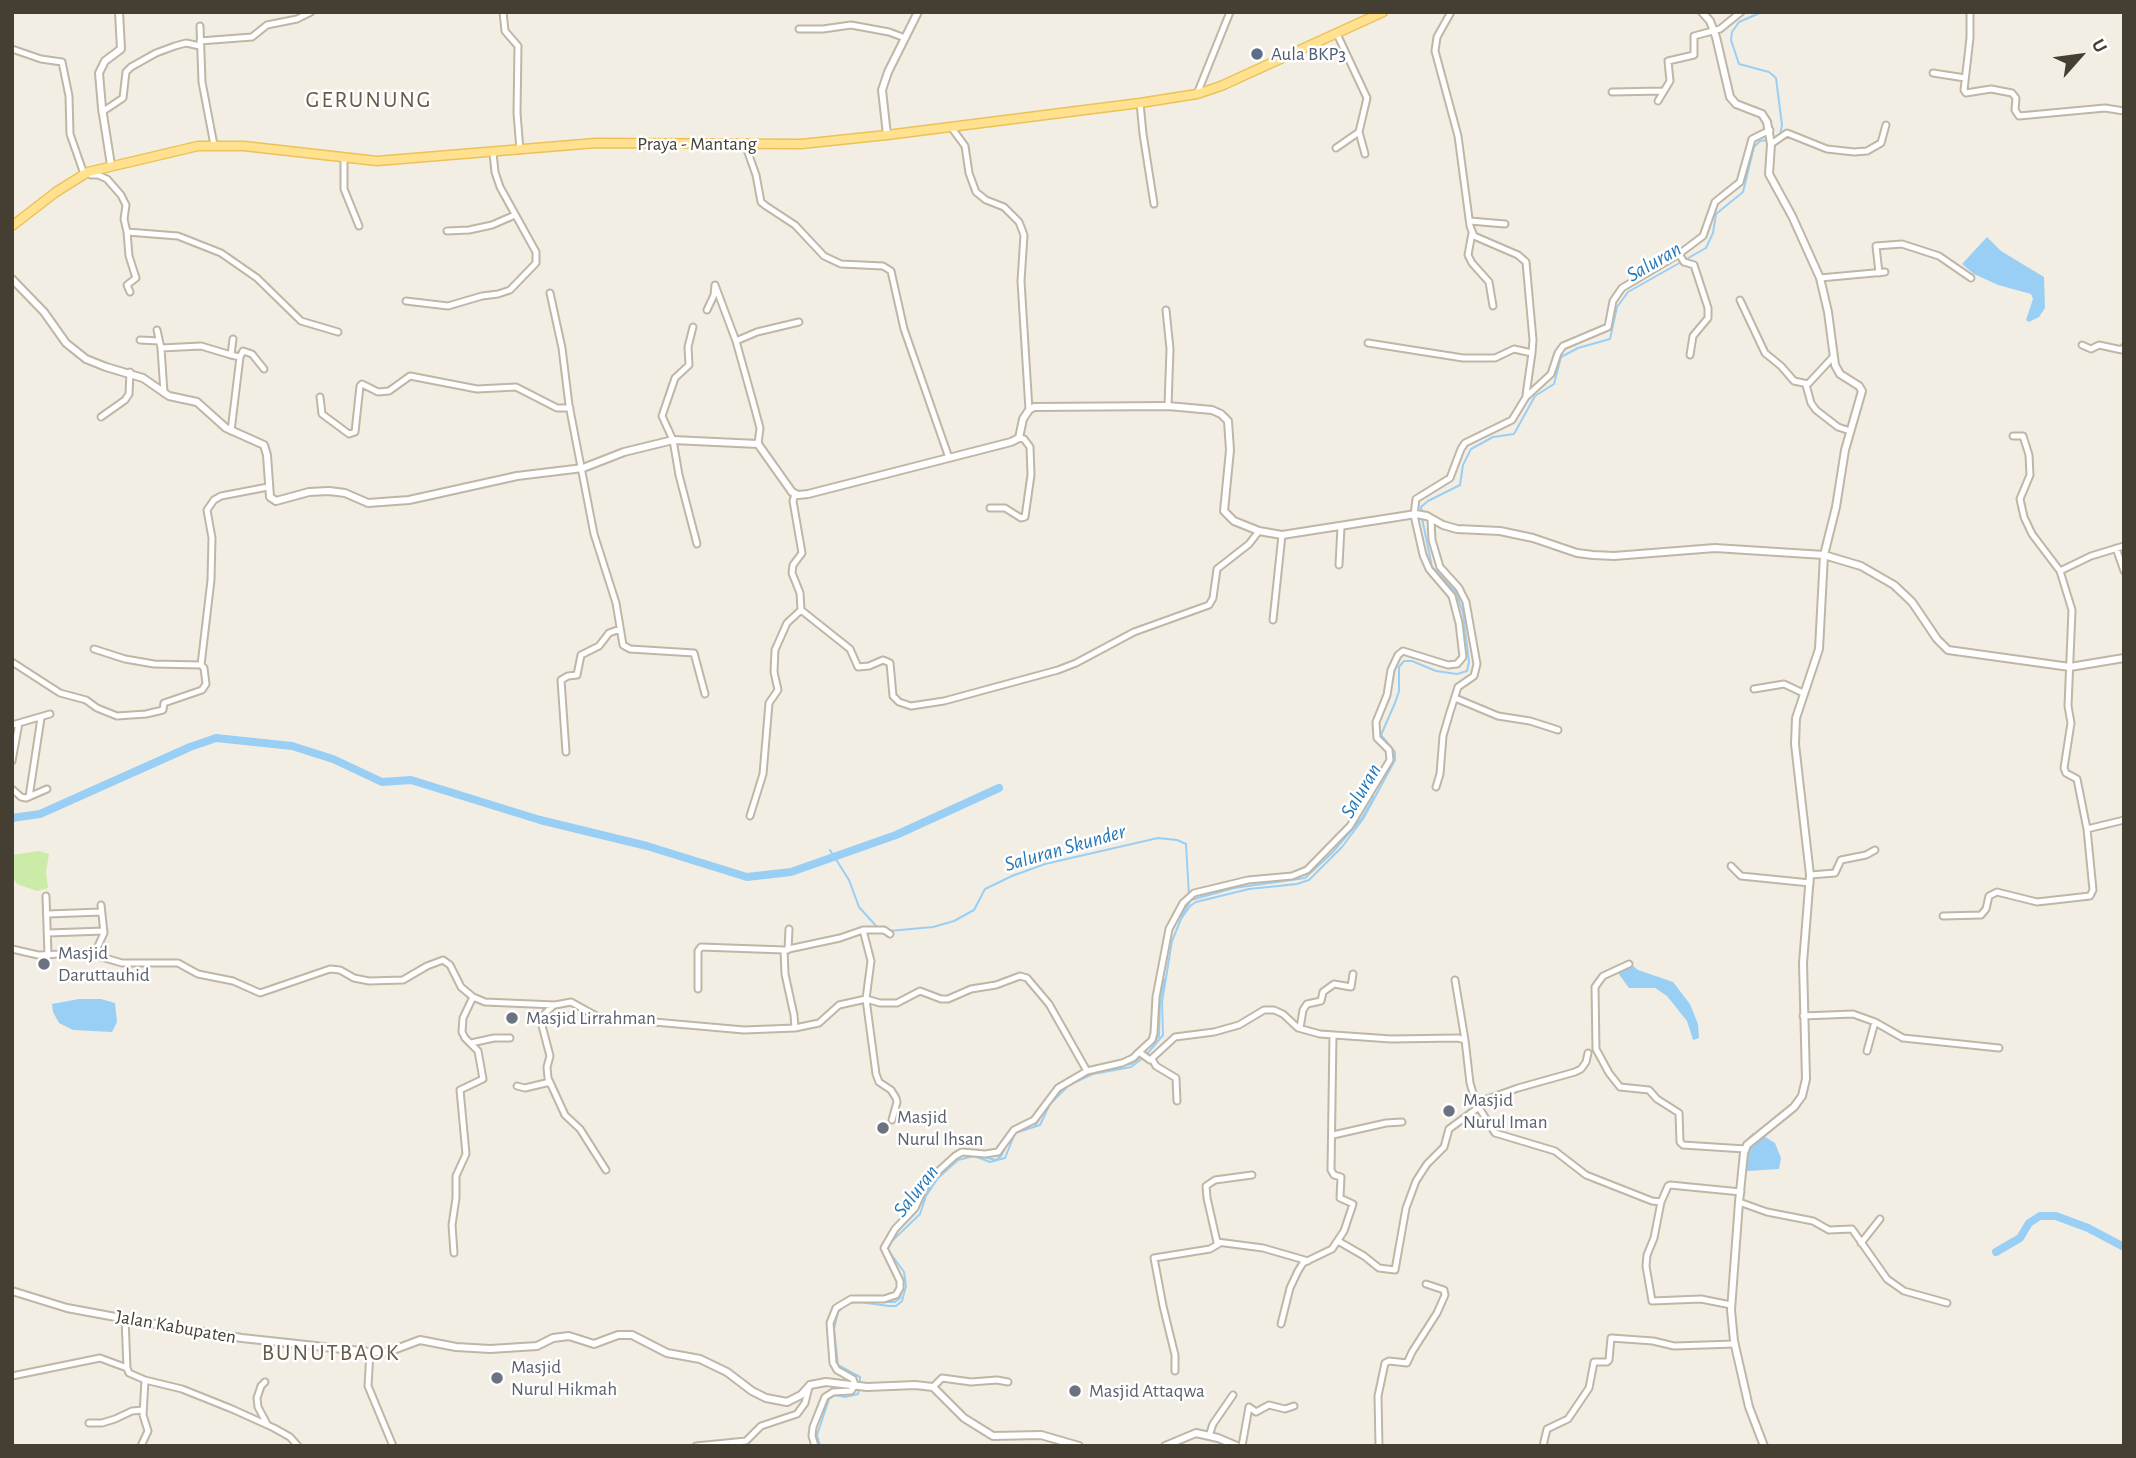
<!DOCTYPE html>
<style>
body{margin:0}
#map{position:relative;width:2136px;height:1458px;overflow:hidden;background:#f3eee3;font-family:"Alegreya Sans",sans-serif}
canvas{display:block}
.frame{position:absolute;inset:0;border:14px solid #453e33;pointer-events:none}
.north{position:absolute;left:2045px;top:21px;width:70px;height:70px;-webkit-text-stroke:5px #fff;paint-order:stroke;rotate:62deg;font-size:19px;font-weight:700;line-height:28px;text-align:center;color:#453e33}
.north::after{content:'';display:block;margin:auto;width:24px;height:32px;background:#453e33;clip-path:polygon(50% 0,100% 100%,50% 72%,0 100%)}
</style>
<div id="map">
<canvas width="2136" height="1458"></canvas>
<div class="frame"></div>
<div class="north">U</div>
</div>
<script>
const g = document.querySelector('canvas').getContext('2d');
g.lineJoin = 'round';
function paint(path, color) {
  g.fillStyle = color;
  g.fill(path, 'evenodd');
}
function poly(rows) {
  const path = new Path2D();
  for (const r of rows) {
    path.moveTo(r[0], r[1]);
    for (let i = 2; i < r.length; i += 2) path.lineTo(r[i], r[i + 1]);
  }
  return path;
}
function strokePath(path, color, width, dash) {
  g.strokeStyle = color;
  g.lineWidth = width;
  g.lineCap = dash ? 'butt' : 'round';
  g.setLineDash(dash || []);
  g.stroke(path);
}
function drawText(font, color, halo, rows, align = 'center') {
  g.font = font + ' "Alegreya Sans",sans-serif';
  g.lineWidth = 5;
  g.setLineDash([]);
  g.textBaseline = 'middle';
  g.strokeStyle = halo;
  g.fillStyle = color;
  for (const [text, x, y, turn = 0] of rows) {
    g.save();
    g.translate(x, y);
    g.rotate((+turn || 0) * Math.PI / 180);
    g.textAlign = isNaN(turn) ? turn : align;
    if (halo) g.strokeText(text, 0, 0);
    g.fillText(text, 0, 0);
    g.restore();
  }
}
const green = poly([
 [39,851,49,854,46,872,48,888,37,891,17,884,12,876,12,855]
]);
const water = poly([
 [1987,237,2001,251,2044,277,2045,308,2039,317,2029,322,2026,320,2033,299,2031,294,1998,285,1974,274,1962,264],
 [1632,965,1638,970,1673,982,1690,1004,1698,1024,1699,1038,1693,1040,1687,1021,1667,996,1655,988,1629,988,1618,973],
 [79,999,101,999,115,1003,117,1022,112,1032,73,1030,59,1023,53,1012,52,1004],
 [1753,1133,1759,1133,1775,1143,1781,1158,1779,1169,1748,1171,1739,1168,1744,1142]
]);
const stream = poly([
 [1762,12,1739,22,1732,32,1731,40,1739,64,1769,72,1776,78,1782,125,1780,135],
 [1422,513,1421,507,1428,501,1460,485,1463,465,1471,449,1493,437,1514,434,1535,396,1554,384,1561,357,1578,348,1610,339,1617,307,1628,292,1706,248,1713,233,1716,214,1743,192,1754,147,1760,141,1769,140],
 [830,850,849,880,859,907,877,927],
 [1181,916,1191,900,1234,888,1305,878,1332,853,1362,818,1374,797],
 [889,931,933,927,954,921,974,910,985,889,1012,876,1045,864,1158,838,1177,840,1186,844,1189,896],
 [1147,1054,1163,1035,1162,1002,1172,941,1181,919,1190,906,1196,902,1249,889,1297,884,1309,880,1342,847,1363,819,1395,760,1395,752,1381,735,1395,703,1399,691,1399,667,1404,661,1412,661,1436,671,1457,674,1467,671,1469,662,1463,613,1456,592,1432,567,1422,518],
 [1122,1065,1131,1064,1137,1060,1159,1036,1160,1000,1164,979],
 [1035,1126,1045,1110],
 [1019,1130,1030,1128],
 [975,1155,996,1160,1001,1156,1008,1142],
 [927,1193,941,1172],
 [895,1234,917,1211,924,1198],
 [873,1302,895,1302,900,1298,904,1281],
 [850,1303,859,1302,889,1306,896,1306,902,1301,906,1286,904,1272,888,1250,891,1242,920,1214,926,1196,938,1178,958,1160,974,1156,990,1162,1005,1158,1015,1133,1040,1125,1050,1104,1069,1085,1093,1074,1131,1067,1143,1058],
 [845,1305,838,1312,834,1329,838,1365,860,1377,860,1384],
 [815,1438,819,1446],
 [820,1446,817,1435,829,1399,835,1395,845,1397,858,1394,859,1389]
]);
const river = poly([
 [12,818,40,814,190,747,216,738,292,746,333,759,382,782,411,780,540,820,647,846,747,877,791,872,896,835,999,788],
 [1996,1252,2020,1238,2029,1223,2040,1216,2056,1216,2088,1228,2124,1247]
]);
const minor = poly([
 [503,12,505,31,518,46,517,113,520,150],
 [1970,12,1970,38,1964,90,1966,93,1991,89,2012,93,2016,98,2015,110,2019,116,2105,108,2124,111],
 [200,26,202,82,214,145],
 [799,29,823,29,851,25,889,32,905,38],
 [200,41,252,37,267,25,297,19,311,12],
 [12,49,41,59,62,62,69,96,70,134,84,174],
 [1933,73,1965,78],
 [1612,92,1663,91],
 [1197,94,1230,12],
 [1658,101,1670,81,1668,61,1694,55,1694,36,1720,29,1741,12],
 [1140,103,1143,134,1154,204],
 [102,112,123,98,126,72,131,67,156,53,175,46,186,43,200,46],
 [951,127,965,146,969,173,976,192,986,200,1004,207,1019,222,1024,235,1021,281,1029,410],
 [1359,132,1365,154],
 [745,144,756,175,761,202,766,206,795,225,824,256,841,264,883,266,891,271,904,329,949,458],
 [1771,144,1787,133,1827,149,1854,152,1867,151,1881,143,1886,125],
 [1336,148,1359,132,1367,98,1337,34],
 [344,158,344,189,359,226],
 [88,172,91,175,98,175,107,179,121,195,126,205,124,219,127,232,178,236,221,253,257,278,301,321,338,332],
 [1470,221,1505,224],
 [447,231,469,230,492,225,515,215],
 [127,232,129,256,136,278,127,285,130,292],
 [1472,233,1468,255,1472,263,1489,282,1493,306],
 [1679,254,1684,262,1694,265,1708,308,1708,318,1693,336,1690,355],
 [1879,273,1876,246,1902,244,1939,256,1971,278],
 [1820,278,1885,272],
 [550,293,562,348,569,405,594,534,616,603,623,645,630,649,694,653,705,694],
 [1740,300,1765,353,1781,366,1794,381,1808,384,1833,357],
 [406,301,448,306,482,296,498,294,510,290,536,263,536,252,500,187,495,172,493,153],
 [707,310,714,295,715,285,736,341,753,402,760,428,758,444],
 [1166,310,1170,349,1168,406],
 [693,327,688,347,689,365,675,378,662,416,673,440,679,475,697,544],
 [157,330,161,348,164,393],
 [140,340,159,341],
 [736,341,757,332,799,322],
 [1368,343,1463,358,1495,358,1514,349,1532,353,1533,340,1526,262,1518,255,1474,236,1470,226,1458,136,1435,51,1437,37,1451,12],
 [2082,345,2091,349,2099,345,2122,350,2124,347],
 [161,348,201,346,231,355],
 [240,357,243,351,252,354,264,369],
 [1806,385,1811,403,1816,410,1838,427,1850,431],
 [1526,395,1532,353],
 [320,397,322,414,349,434,355,432,360,386,362,384,378,392,389,391,410,376,477,389,516,387,557,408,570,408],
 [101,417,125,400,129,394,130,372],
 [231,431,240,357,231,355,233,339],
 [2013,436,2023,436,2029,455,2030,475,2020,499,2024,517,2032,534,2060,571,2072,610,2068,706,2071,723,2064,768,2066,773,2077,779,2087,829],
 [795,494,793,501,802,553,793,565,792,573,800,593,801,610,850,649,858,667,869,666,883,660,890,663,893,696,899,702,911,706,944,701,1058,670,1076,663,1134,632,1209,605,1213,598,1217,569,1249,544,1259,531],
 [990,508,1005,508,1021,518,1025,517,1031,475,1030,447,1024,439,1019,438],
 [1431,520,1432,540,1440,567,1459,588,1466,602,1477,664,1474,676,1458,687,1450,712,1443,736,1440,774,1436,787],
 [2116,548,2124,571],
 [1339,565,1341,527],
 [2060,571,2091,556,2124,546],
 [1273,620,1282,535],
 [94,649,125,659,154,664,201,665],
 [12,662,60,693,86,700,97,708,117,716,146,714,163,710,164,703,202,690,206,684,204,668,201,665,211,580,212,538,207,510,214,500,221,496,268,487],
 [1754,689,1784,684,1803,693],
 [1455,698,1498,716,1530,721,1558,730],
 [12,725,50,714],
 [566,752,561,680,568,676,577,675,581,655,599,646,609,633,620,629],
 [12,761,19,723],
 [12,789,21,797,26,798,47,789],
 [29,797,41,718],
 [750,816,763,774,769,703,778,690,774,672,775,650,787,623,801,610],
 [1731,866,1741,876,1810,883],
 [1810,875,1835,873,1841,860,1866,855,1875,850],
 [46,896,48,956],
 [48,914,101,912],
 [1943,916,1981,915,1986,909,1989,896,1997,892,2037,902,2090,896,2093,890,2087,829,2124,820],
 [863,930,871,961,866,999,876,1074,879,1082,891,1090,896,1098,897,1102,892,1120],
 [48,933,104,931],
 [12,949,38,955,88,953,122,963,178,963,198,974,233,981,260,993,330,969,340,970,354,978,369,981,403,980,427,966,443,960,450,965,461,987,473,997,485,1002,555,1005,571,1002,598,1017,744,1030,795,1028,819,1023,839,1005,866,999,880,1003,897,1003,920,991,941,999,948,999,971,989,996,985,1020,976,1027,978,1049,1004,1087,1071,1058,1088,1034,1120,1014,1130,998,1152,985,1154,962,1152,955,1156,933,1176,923,1190,915,1208,895,1229,884,1248,900,1281,900,1288,896,1295,884,1299,851,1299,836,1308,830,1323,833,1363,837,1370,853,1379,855,1385,851,1391,833,1392,825,1397,813,1427,812,1436,815,1446],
 [788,950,789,929],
 [94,955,104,933,101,905],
 [1629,964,1603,976,1595,987,1596,1049,1609,1073,1620,1087,1649,1090,1657,1099,1679,1113,1680,1142,1683,1145,1745,1149],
 [1455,980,1465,1040],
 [698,989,698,951,701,947,784,950],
 [554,1005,540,1018,550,1056,547,1067,548,1078,565,1115,580,1129,606,1170],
 [1803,1016,1853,1014,1875,1022,1903,1038,1999,1048],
 [795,1028,794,1015,785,974,784,950,840,938,863,930,884,930,890,934],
 [1300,1028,1303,1010,1307,1004,1321,1001,1323,992,1334,984,1351,987,1353,974],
 [471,1043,494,1038,510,1038],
 [1867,1051,1875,1022],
 [1139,1052,1152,1040,1154,1033,1156,997,1169,929,1183,903,1194,893,1248,880,1292,876,1307,870,1350,826,1390,760,1389,750,1377,738,1376,722,1387,695,1391,670,1398,655,1403,651,1448,665,1457,664,1463,657,1459,623,1452,596,1429,569,1423,555,1414,515,1416,499,1450,478,1461,449,1465,443,1512,420,1526,397,1551,374,1558,353,1563,346,1608,327,1613,301,1622,288,1679,254,1703,236,1715,202,1740,182,1752,139,1770,130],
 [1152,1059,1156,1066,1176,1078,1177,1101],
 [1087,1071,1122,1063,1133,1058,1139,1052,1150,1060,1175,1037,1214,1032,1239,1025,1264,1010,1274,1010,1283,1014,1298,1028,1320,1034,1391,1039,1458,1038,1465,1040,1470,1083,1476,1103,1495,1133,1555,1151,1586,1175,1652,1201,1661,1202,1668,1186,1670,1185,1741,1192],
 [517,1086,525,1088,550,1082],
 [1476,1103,1518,1088,1575,1072,1581,1069,1586,1062,1588,1053],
 [1333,1135,1386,1123,1402,1122],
 [1252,1175,1215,1180,1206,1186,1207,1198,1217,1242,1263,1248,1308,1261],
 [1661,1202,1654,1238,1647,1255,1646,1266,1652,1301,1701,1299,1731,1305],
 [1739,1202,1767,1212,1813,1221,1829,1230,1852,1229,1887,1279,1904,1291,1947,1303],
 [1338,1241,1364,1256,1379,1268,1395,1270,1406,1208,1416,1181,1427,1164,1444,1147,1449,1129,1479,1107],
 [1861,1243,1880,1219],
 [454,1253,452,1225,456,1198,456,1176,466,1154,460,1090,483,1079,478,1051,465,1038,462,1032,463,1018,473,997],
 [125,1318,127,1368,129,1373,145,1380,182,1389,232,1409,274,1428,290,1437,298,1446],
 [1281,1324,1290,1288,1298,1271,1303,1263,1332,1249,1344,1231,1353,1204,1340,1198,1341,1177,1334,1175,1331,1170,1333,1035],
 [370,1352,368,1386,393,1446],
 [1175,1371,1175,1355,1163,1306,1154,1258,1210,1249,1220,1243],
 [12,1376,100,1358,127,1368],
 [265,1382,261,1386,257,1398,258,1407,267,1424],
 [933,1387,942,1378,971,1382,997,1380,1008,1382],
 [89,1423,102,1423,115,1419,132,1411,143,1410],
 [1209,1436,1213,1424,1233,1395],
 [141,1446,148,1431,143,1415,145,1380],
 [696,1446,746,1441,761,1426,797,1414,805,1403,809,1387],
 [1242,1446,1249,1407,1256,1412,1269,1405,1285,1409,1294,1406],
 [1379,1446,1378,1396,1385,1363,1389,1361,1407,1363,1412,1352,1437,1313,1445,1295,1444,1290,1426,1284],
 [1543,1446,1547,1429,1568,1419,1589,1388,1594,1362,1607,1362,1609,1360,1611,1338,1653,1341,1674,1346,1735,1344]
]);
const tertiary = poly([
 [1702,12,1710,21,1716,37,1730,97,1736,104,1762,114,1767,122,1771,144,1769,174,1792,216,1820,278,1828,312,1835,365,1840,374,1859,386,1862,391,1845,450,1836,507,1824,555,1819,649,1796,718,1795,744,1810,875,1803,963,1806,1079,1802,1096,1794,1107,1747,1145,1744,1153,1739,1202,1731,1310,1734,1341,1749,1407,1764,1446],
 [887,135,882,90,888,72,918,12],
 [111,165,102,108,99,73,105,61,121,49,119,12],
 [12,279,44,312,66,343,86,359,106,367,143,378,169,396,197,402,226,428,264,445,267,455,270,497,276,501,309,492,329,491,345,493,368,503,409,500,517,476,583,468,624,452,673,440,758,444,792,492,798,495,808,494,1011,442,1019,438,1023,419,1029,410,1034,407,1168,406,1212,410,1221,414,1228,421,1230,450,1224,511,1234,521,1259,531,1282,535,1416,514,1427,516,1443,525,1457,529,1500,531,1533,538,1577,553,1593,555,1614,556,1715,548,1824,555,1861,566,1894,585,1912,602,1937,639,1948,650,2070,667,2124,658],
 [12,1291,67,1308,148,1323,242,1338,370,1352,388,1352,420,1340,456,1347,490,1349,537,1346,553,1338,569,1336,594,1344,618,1335,632,1335,667,1353,700,1359,727,1372,752,1391,766,1398,787,1402,801,1395,810,1385,826,1382,867,1387,915,1385,933,1387,964,1418,993,1436,1041,1435,1079,1446],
 [1165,1446,1196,1433,1218,1438,1237,1446]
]);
const primary = poly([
 [12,226,56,192,88,172,198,146,244,146,377,161,596,143,801,144,887,135,1140,103,1197,94,1221,86,1383,12]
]);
const markers = [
 [1257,54,7,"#5c6f8a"],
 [44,964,7,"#6b7280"],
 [512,1018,7,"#6b7280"],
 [1449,1111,7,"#6b7280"],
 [883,1128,7,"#6b7280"],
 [497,1378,7,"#6b7280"],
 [1075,1391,7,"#6b7280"]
];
const serviceNames = [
 ["Aula BKP3",1271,54]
];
const streetNames = [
 ["Praya - Mantang",697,144],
 ["Jalan Kabupaten",176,1327,10]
];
const worshipNames = [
 ["Masjid",58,953],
 ["Daruttauhid",58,975],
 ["Masjid Lirrahman",526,1018],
 ["Masjid",1463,1100],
 ["Nurul Iman",1463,1122],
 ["Masjid",897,1117],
 ["Nurul Ihsan",897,1139],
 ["Masjid",511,1367],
 ["Nurul Hikmah",511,1389],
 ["Masjid Attaqwa",1089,1391]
];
const waterNames = [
 ["Saluran",1654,262,-30],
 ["Saluran",1361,791,-59],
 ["Saluran Skunder",1065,848,-16],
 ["Saluran",916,1191,-52]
];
const quarterNames = [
 ["GERUNUNG",369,100],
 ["BUNUTBAOK",331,1353]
];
paint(green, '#cceba8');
paint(water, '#9acff5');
strokePath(stream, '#9acff5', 2);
strokePath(river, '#9acff5', 8);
strokePath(minor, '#bfb6a5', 9);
strokePath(tertiary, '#bfb6a5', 10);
strokePath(primary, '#ecc158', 11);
strokePath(minor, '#fff', 5);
strokePath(tertiary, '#fff', 6);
strokePath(primary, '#ffe190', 8);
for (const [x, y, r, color] of markers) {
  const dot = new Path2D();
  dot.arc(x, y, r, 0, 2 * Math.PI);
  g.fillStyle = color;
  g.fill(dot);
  strokePath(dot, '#fff', 2.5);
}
drawText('19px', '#4e5e75', '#fff', serviceNames, 'left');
drawText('19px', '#453e33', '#fff', streetNames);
drawText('19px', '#5b616d', '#fff', worshipNames, 'left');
drawText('italic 21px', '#2578b8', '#fff', waterNames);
g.letterSpacing = '2px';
drawText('23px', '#685c49', '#fff', quarterNames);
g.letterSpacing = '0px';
</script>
